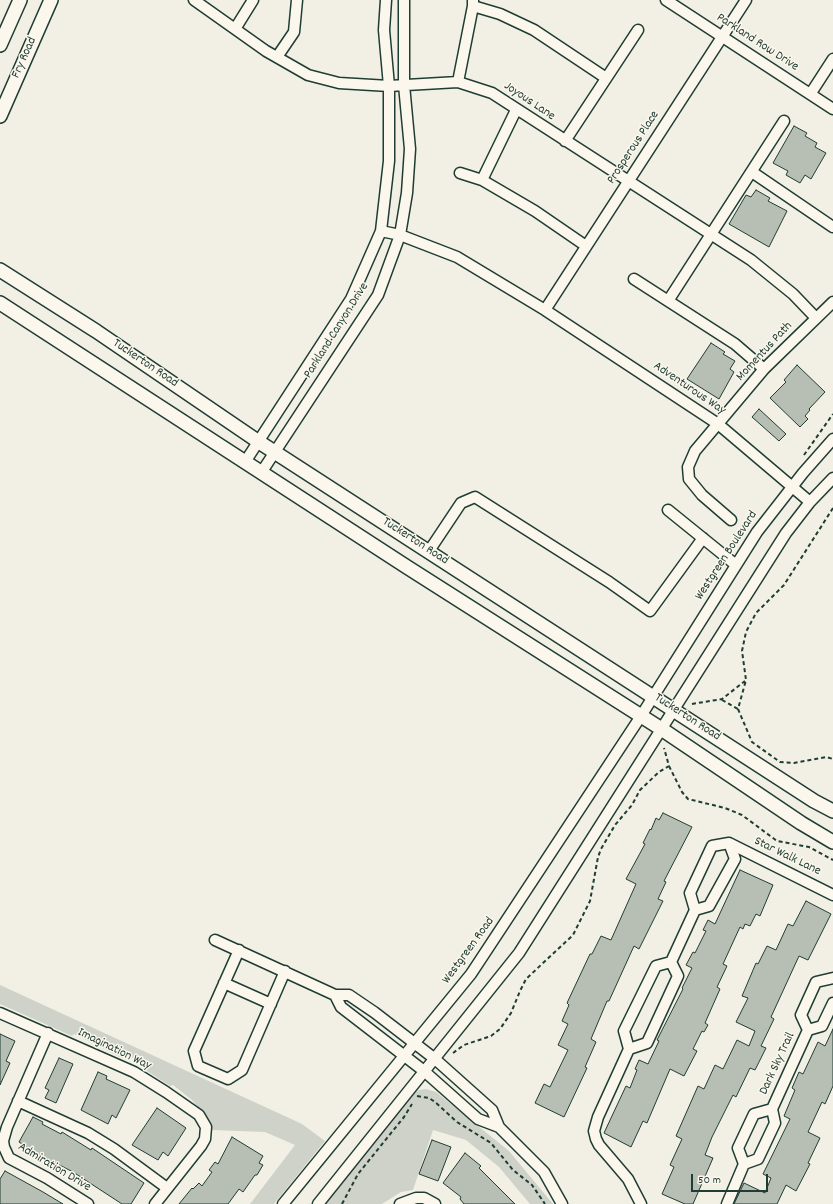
<!DOCTYPE html>
<style>
body{margin:0}
#map{position:relative;width:833px;height:1204px;overflow:hidden;background:#f2f0e5;font-family:Dekko,sans-serif}
canvas{display:block}
.scale{position:absolute;left:691px;top:1174px;width:77px;height:18px;box-sizing:border-box;border:2px solid #1f3d34;border-top:0;padding-left:5px;font-size:12px;line-height:14px;white-space:nowrap;color:#1f3d34;-webkit-text-stroke:3px #fbf7ec;paint-order:stroke}
</style>
<div id="map">
<canvas width="833" height="1204"></canvas>
<div class="scale">50 m</div>
</div>
<script>
const g = document.querySelector('canvas').getContext('2d');
g.lineJoin = 'round';
function paint(path, color) {
  g.fillStyle = color;
  g.fill(path, 'evenodd');
}
function poly(rows) {
  const path = new Path2D();
  for (const r of rows) {
    path.moveTo(r[0], r[1]);
    for (let i = 2; i < r.length; i += 2) path.lineTo(r[i], r[i + 1]);
  }
  return path;
}
function strokePath(path, color, width, dash) {
  g.strokeStyle = color;
  g.lineWidth = width;
  g.lineCap = dash ? 'butt' : 'round';
  g.setLineDash(dash || []);
  g.stroke(path);
}
function drawText(font, color, halo, rows, align = 'center') {
  g.font = font + ' Dekko,sans-serif';
  g.lineWidth = 3;
  g.setLineDash([]);
  g.textBaseline = 'middle';
  g.strokeStyle = halo;
  g.fillStyle = color;
  for (const [text, x, y, turn = 0] of rows) {
    g.save();
    g.translate(x, y);
    g.rotate((+turn || 0) * Math.PI / 180);
    g.textAlign = isNaN(turn) ? turn : align;
    if (halo) g.strokeText(text, 0, 0);
    g.fillText(text, 0, 0);
    g.restore();
  }
}
const green = poly([
 [0,985,302,1124,325,1141,274,1204,250,1204,295,1145,265,1132,212,1130,209,1120,192,1100,173,1085,170,1086,147,1071,147,1066,126,1054,122,1058,74,1034,72,1036,0,1004],
 [426,1089,436,1092,509,1151,553,1204,530,1204,499,1167,466,1140,433,1130,413,1190,401,1192,382,1204,325,1204,413,1094,419,1090]
]);
const building = poly([
 [794,126,807,133,805,136,817,143,815,147,826,153,811,179,805,175,800,183,786,175,788,171,773,163,794,126],
 [756,190,770,198,768,201,787,211,769,247,729,224,746,195,751,197,756,190],
 [711,343,725,352,723,354,735,361,730,369,734,372,719,399,687,379,711,343],
 [797,365,825,392,809,409,810,410,805,416,808,419,800,427,770,398,786,382,784,380,797,365],
 [759,409,786,434,779,441,752,417,759,409],
 [663,813,692,827,664,881,666,882,658,899,663,901,639,949,634,946,609,1001,607,1001,591,1039,596,1042,585,1067,587,1068,564,1117,535,1103,544,1084,550,1087,568,1050,558,1045,568,1024,562,1021,569,1005,567,1003,590,954,592,954,601,936,611,940,636,884,626,879,645,844,643,843,650,829,651,830,656,818,659,820,663,813],
 [740,870,773,885,760,916,756,914,750,926,745,924,743,929,740,927,723,964,727,966,717,987,720,989,705,1023,708,1025,704,1032,702,1031,693,1049,697,1051,684,1076,670,1069,647,1123,643,1121,631,1147,604,1133,626,1086,630,1088,637,1070,635,1069,639,1060,648,1064,659,1041,657,1040,683,989,682,988,692,968,686,965,693,952,695,953,706,931,703,930,708,920,715,924,740,870],
 [806,901,831,914,808,960,799,956,771,1017,774,1019,761,1046,766,1048,755,1070,750,1068,736,1097,733,1095,712,1137,705,1155,713,1158,693,1204,685,1204,662,1194,674,1167,670,1165,682,1139,676,1136,698,1086,704,1089,715,1065,723,1069,737,1040,749,1046,755,1031,736,1022,748,998,742,996,756,963,758,964,767,946,776,950,788,924,793,926,806,901],
 [833,1029,833,1086,825,1104,822,1102,808,1132,820,1138,808,1163,810,1164,796,1191,786,1185,777,1204,734,1204,744,1183,765,1193,771,1178,763,1174,790,1119,784,1116,795,1090,792,1088,799,1072,803,1074,818,1042,825,1046,833,1029],
 [0,1034,15,1041,6,1061,10,1063,0,1085,0,1034],
 [59,1058,73,1064,56,1103,45,1098,49,1090,45,1088,59,1058],
 [98,1072,107,1076,106,1079,130,1090,116,1118,112,1115,108,1124,81,1110,98,1072],
 [157,1108,186,1128,168,1156,163,1152,158,1160,132,1145,157,1108],
 [33,1117,43,1122,42,1124,61,1134,62,1132,91,1150,92,1148,144,1183,131,1204,122,1204,73,1172,32,1151,19,1142,33,1117],
 [232,1137,263,1156,259,1163,263,1165,257,1175,255,1175,243,1192,239,1189,228,1204,179,1204,192,1188,193,1189,199,1183,202,1186,212,1172,209,1170,215,1162,218,1164,232,1137],
 [432,1140,451,1147,438,1181,419,1174,432,1140],
 [465,1153,481,1166,479,1168,515,1204,464,1204,460,1199,461,1197,443,1183,465,1153],
 [5,1171,43,1192,63,1204,0,1204,0,1179,5,1171]
]);
const path = poly([
 [804,455,833,414],
 [833,508,784,585,756,613,746,632,742,651,746,680,738,709,752,742,780,762,794,763,826,757,833,759],
 [722,700,738,709],
 [692,704,722,699,745,681],
 [669,766,682,792,688,799,725,808,742,815,777,841,809,847,833,860],
 [453,1053,464,1045,491,1036,500,1029,511,1013,520,991,526,979,573,935,590,901,598,857,601,849,615,825,632,805,640,790,659,772,669,766,664,748],
 [417,1096,429,1098,435,1102,457,1122,491,1143,513,1170,532,1185,545,1204],
 [342,1204,358,1174,404,1117,412,1104]
]);
const minor = poly([
 [194,0,266,51,308,75,339,83,389,86,458,82,492,93,751,260,793,294,816,318],
 [473,0,473,6,500,14,534,30,606,78],
 [666,0,833,109],
 [235,29,253,0],
 [277,57,294,32,297,0],
 [458,82,473,6],
 [811,93,833,59],
 [516,110,482,180,535,211,586,246],
 [565,141,638,30],
 [752,172,833,227],
 [460,173,482,180],
 [381,231,400,235,457,257,545,310,718,424,810,502],
 [634,279,735,344,764,369],
 [668,301,784,121],
 [545,310,746,0],
 [245,462,351,299,381,231,389,161,389,86,384,30,386,0],
 [261,473,378,295,400,235,407,193,410,149,404,85,404,0],
 [668,510,736,565],
 [731,520,702,495,689,479,688,467,695,451,764,369,833,302],
 [429,551,461,503,475,497,609,582,650,611,703,538],
 [729,843,833,895],
 [695,910,709,906,735,859,729,843],
 [215,940,335,995,349,995,374,1012,435,1059,492,1110,499,1127,544,1172,562,1204],
 [239,950,194,1051,198,1066,228,1079,242,1070,285,971],
 [671,962,695,910,690,893,712,846,729,843],
 [224,983,271,1004],
 [335,995,341,1007,424,1071,478,1119,499,1127],
 [0,1013,134,1072,166,1092,199,1115,206,1127,205,1139,201,1146,155,1204],
 [808,1030,822,1026,833,1003],
 [48,1033,7,1127,3,1141,4,1147,9,1158,47,1178,88,1204],
 [629,1049,647,1043,678,976,671,962],
 [18,1101,88,1133,114,1149,167,1188],
 [744,1164,758,1159,775,1123,772,1109,808,1030,801,1015,816,982,833,978],
 [283,1204,471,974,641,716,757,532,803,473,833,439],
 [318,1204,519,953,786,533,810,502,833,478],
 [400,1204,416,1198,424,1198,435,1204],
 [641,1204,628,1179,599,1145,596,1139,594,1131,598,1117,629,1049,624,1031,656,966,671,962],
 [727,1204,744,1164,738,1148,754,1114,772,1109]
]);
const major = poly([
 [0,45,20,0],
 [0,116,51,0],
 [0,270,96,331,259,442,814,801,833,811],
 [0,303,407,567,660,728,801,823,833,842]
]);
const streetNames = [
 ["Parkland Row Drive",757,43,33],
 ["Fry Road",25,58,-66],
 ["Joyous Lane",529,102,34],
 ["Prosperous Place",634,148,-57],
 ["Parkland Canyon Drive",337,331,-58],
 ["Momentus Path",765,352,-47],
 ["Tuckerton Road",145,364,34],
 ["Adventurous Way",689,389,34],
 ["Tuckerton Road",415,542,33],
 ["Westgreen Boulevard",727,556,-57],
 ["Tuckerton Road",687,718,33],
 ["Star Walk Lane",787,857,26],
 ["Westgreen Road",469,951,-54],
 ["Imagination Way",114,1050,26],
 ["Dark Sky Trail",778,1064,-65],
 ["Admiration Drive",54,1168,31]
];
paint(green, '#cfd2c8');
paint(building, '#b7beb3');
strokePath(building, '#1f3d34', 1);
strokePath(minor, '#1f3d34', 13);
strokePath(major, '#1f3d34', 16);
strokePath(path, '#1f3d34', 2, [4, 3]);
strokePath(minor, '#fbf7ec', 10);
strokePath(major, '#fbf7ec', 13);
drawText('13px', '#1f3d34', '#fbf7ec', streetNames);
</script>
